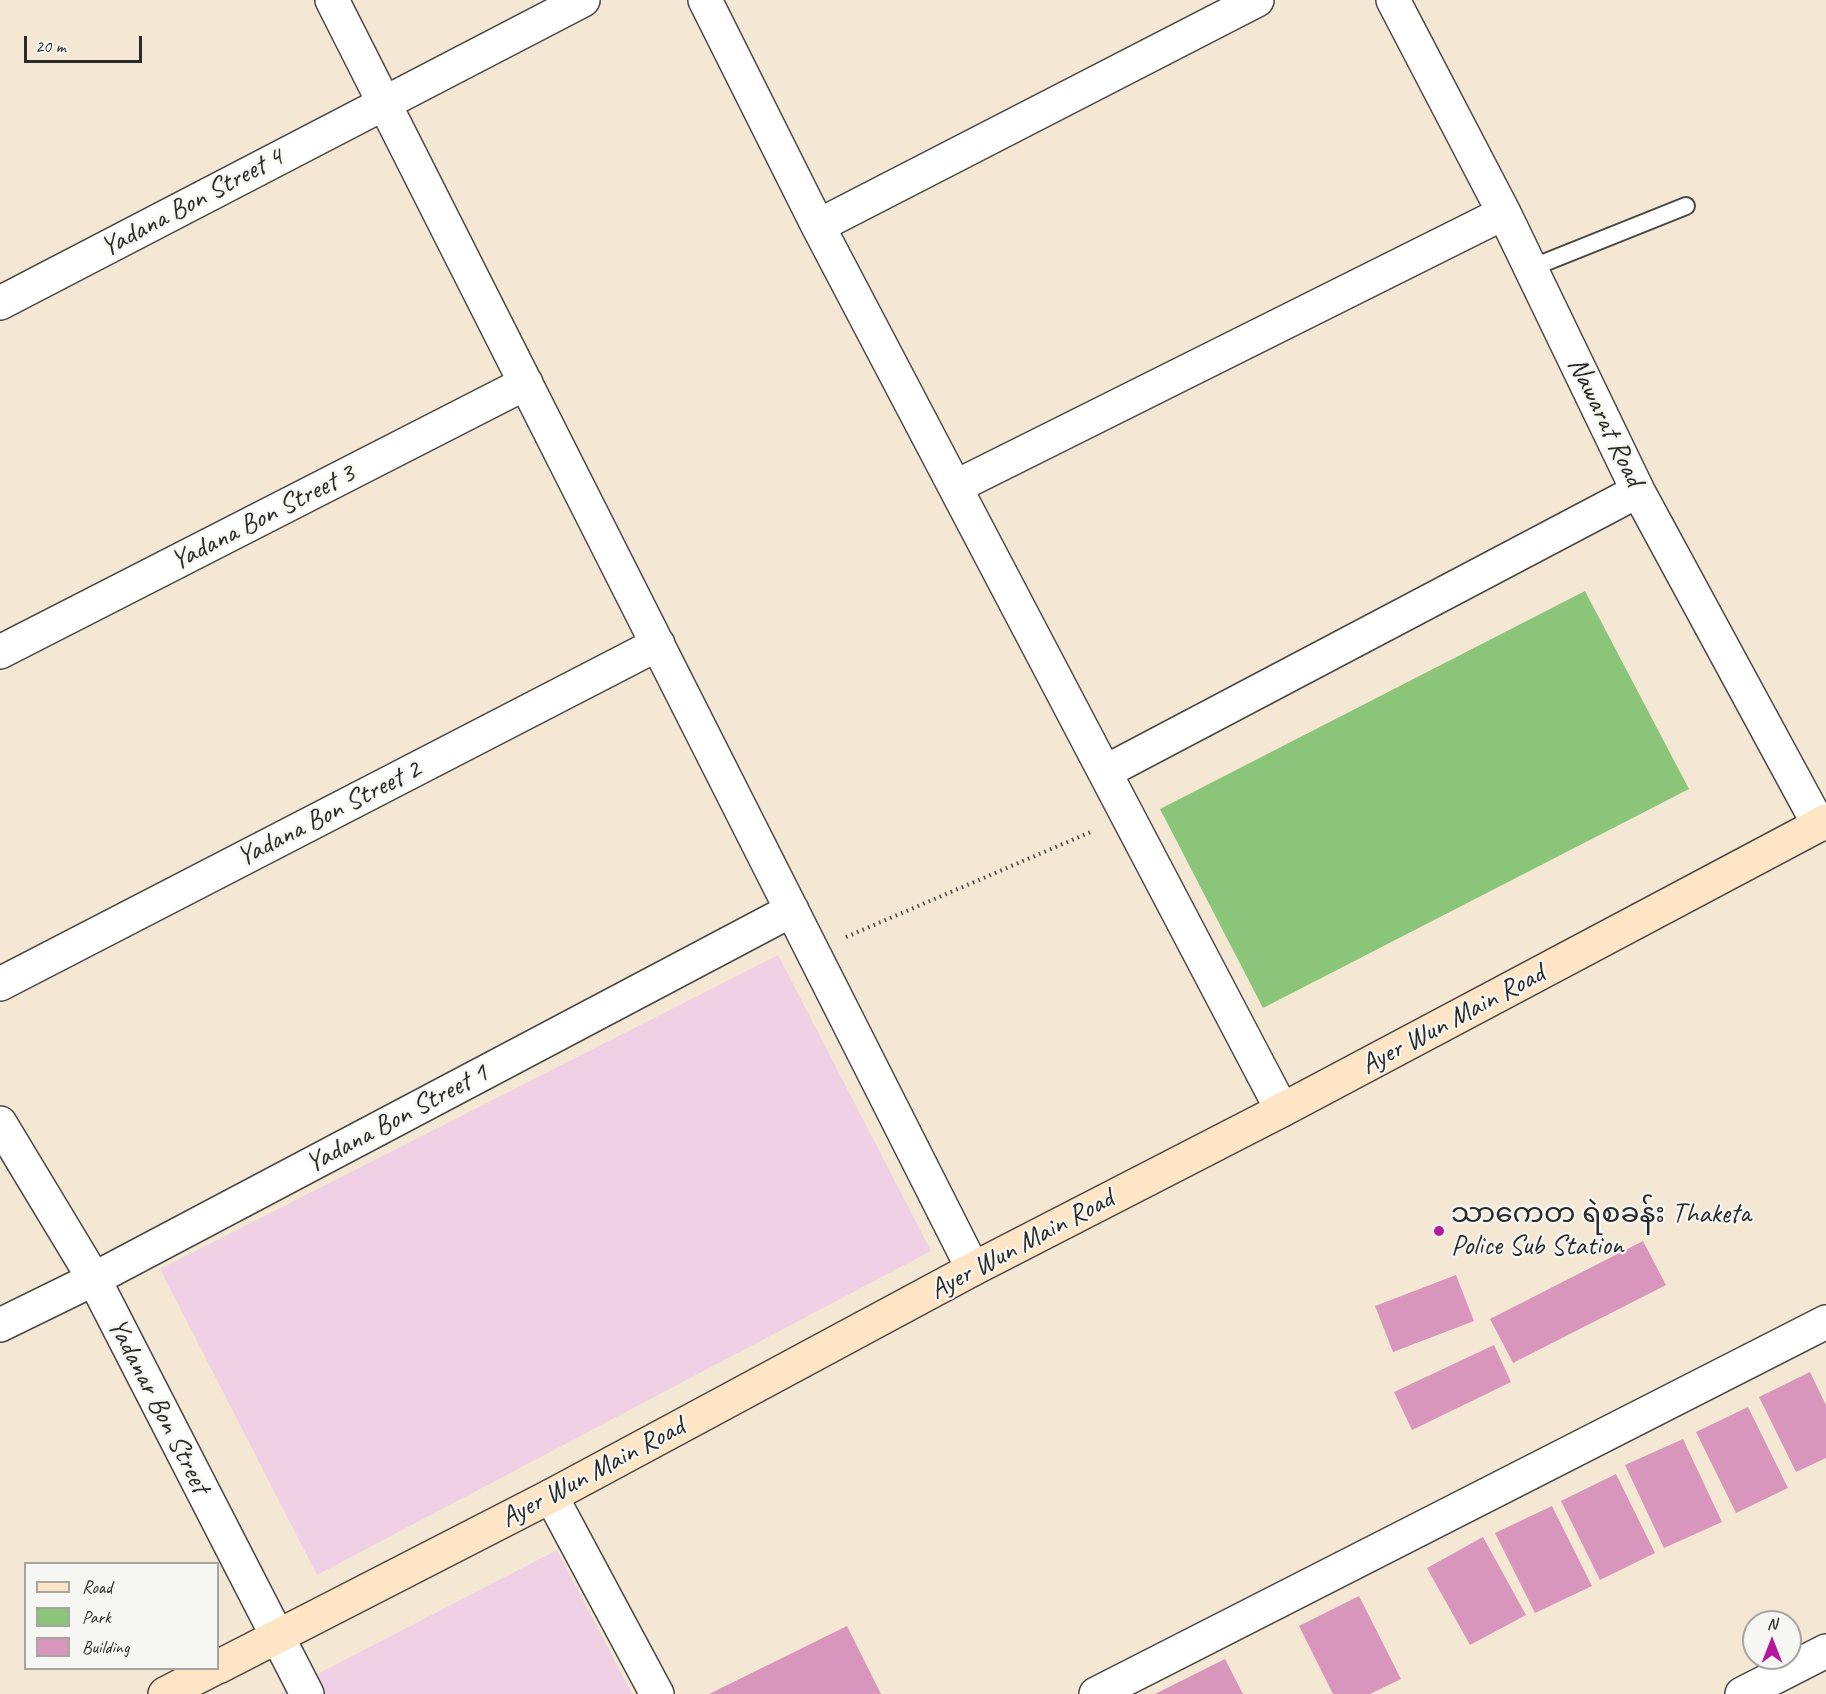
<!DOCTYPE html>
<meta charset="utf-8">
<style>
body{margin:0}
#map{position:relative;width:1826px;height:1694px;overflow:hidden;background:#f4e8d5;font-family:Caveat,sans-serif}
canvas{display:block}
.legend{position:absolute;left:24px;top:1562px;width:195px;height:108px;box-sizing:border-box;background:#f6f6f2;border:2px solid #a5a5a2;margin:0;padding:8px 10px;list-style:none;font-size:18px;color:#2b2b2b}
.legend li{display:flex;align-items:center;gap:12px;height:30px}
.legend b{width:30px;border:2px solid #a5a5a2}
.north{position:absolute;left:1742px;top:1610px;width:60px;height:60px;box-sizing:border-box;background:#f6f6f2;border:2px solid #a5a5a2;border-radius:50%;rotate:0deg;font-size:16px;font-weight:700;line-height:24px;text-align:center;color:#2b2b2b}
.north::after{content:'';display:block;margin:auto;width:21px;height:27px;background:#b5179e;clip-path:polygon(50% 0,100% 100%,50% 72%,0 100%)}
.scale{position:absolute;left:24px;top:36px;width:118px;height:27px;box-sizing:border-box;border:3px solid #2b2b2b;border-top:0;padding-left:8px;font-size:18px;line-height:21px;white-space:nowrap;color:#2b2b2b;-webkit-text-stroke:4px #f6f6f2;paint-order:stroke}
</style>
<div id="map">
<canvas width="1826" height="1694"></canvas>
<ul class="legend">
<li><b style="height:8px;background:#fde5c5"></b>Road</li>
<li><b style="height:16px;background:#8bc579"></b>Park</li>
<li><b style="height:16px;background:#d896bc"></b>Building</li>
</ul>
<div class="north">N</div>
<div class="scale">20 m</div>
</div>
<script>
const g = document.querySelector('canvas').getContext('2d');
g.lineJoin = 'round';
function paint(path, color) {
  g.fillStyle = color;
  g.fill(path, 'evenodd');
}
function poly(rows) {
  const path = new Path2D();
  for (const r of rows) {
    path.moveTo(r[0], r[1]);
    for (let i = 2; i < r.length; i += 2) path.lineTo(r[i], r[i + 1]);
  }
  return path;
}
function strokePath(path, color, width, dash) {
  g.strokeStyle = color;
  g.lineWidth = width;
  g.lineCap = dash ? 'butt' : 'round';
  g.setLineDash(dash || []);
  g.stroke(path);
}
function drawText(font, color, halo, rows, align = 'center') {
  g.font = font + ' Caveat,"Noto Sans Myanmar",sans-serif';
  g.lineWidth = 4.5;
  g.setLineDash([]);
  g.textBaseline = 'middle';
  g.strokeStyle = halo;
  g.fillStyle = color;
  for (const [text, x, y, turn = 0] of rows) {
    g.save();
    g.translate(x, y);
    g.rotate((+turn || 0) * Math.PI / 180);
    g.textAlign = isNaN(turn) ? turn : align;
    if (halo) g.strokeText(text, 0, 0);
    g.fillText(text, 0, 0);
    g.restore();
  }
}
const built = poly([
 [778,955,931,1251,317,1575,160,1269],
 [557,1550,632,1694,279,1694]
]);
const green = poly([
 [1585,591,1689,789,1263,1008,1160,809]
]);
const building = poly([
 [1643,1241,1666,1285,1513,1363,1490,1319],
 [1456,1275,1474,1321,1393,1352,1375,1306],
 [1494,1345,1511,1382,1412,1430,1394,1392],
 [1810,1372,1826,1405,1826,1458,1796,1472,1759,1397],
 [1748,1407,1788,1488,1736,1513,1696,1432],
 [1683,1439,1722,1522,1664,1548,1625,1465],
 [1616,1474,1655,1553,1600,1580,1561,1501],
 [1552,1506,1592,1586,1535,1613,1495,1533],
 [1483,1537,1526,1615,1470,1645,1427,1568],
 [1359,1596,1401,1679,1370,1694,1333,1694,1299,1626],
 [847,1626,881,1694,709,1694],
 [1225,1659,1243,1694,1155,1694]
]);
const path = poly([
 [846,937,1093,831]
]);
const service = poly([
 [1531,268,1686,206]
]);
const minor = poly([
 [332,0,973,1269],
 [705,0,818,226,1282,1110],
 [1393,0,1504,213,1638,491,1819,825],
 [818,226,1257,0],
 [0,303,583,0],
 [955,487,1504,213],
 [0,652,526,383],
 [1105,772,1638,491],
 [0,984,658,644],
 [0,1123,94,1279,307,1694],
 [0,1325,94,1279,792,910],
 [551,1496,657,1694],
 [1096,1694,1826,1322],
 [1742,1694,1826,1651]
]);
const secondary = poly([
 [218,1667,551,1496,973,1269,1282,1110,1826,821],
 [165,1694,215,1668]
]);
const markers = [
 [1439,1231,6,"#b5179e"]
];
const streetNames = [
 ["Yadana Bon Street 4",192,203,-28],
 ["Nawarat Road",1605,422,64],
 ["Yadana Bon Street 3",263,518,-27],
 ["Yadana Bon Street 2",329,814,-27],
 ["Ayer Wun Main Road",1453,1020,-28],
 ["Yadana Bon Street 1",397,1119,-28],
 ["Ayer Wun Main Road",1022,1245,-28],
 ["Yadanar Bon Street",158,1406,63],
 ["Ayer Wun Main Road",593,1473,-28]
];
const poiNames = [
 ["သာကေတ ရဲစခန်း Thaketa",1451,1215],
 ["Police Sub Station",1451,1247]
];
paint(built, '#f0d0e4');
paint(green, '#8bc579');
paint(building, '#d896bc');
strokePath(service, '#494744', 20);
strokePath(minor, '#494744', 36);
strokePath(secondary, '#494744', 36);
strokePath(path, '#494744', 4, [1.5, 4.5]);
strokePath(service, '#fff', 16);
strokePath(minor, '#fff', 33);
strokePath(secondary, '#fde5c5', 33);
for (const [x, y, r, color] of markers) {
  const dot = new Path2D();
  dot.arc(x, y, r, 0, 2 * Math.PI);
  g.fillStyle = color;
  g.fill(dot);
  strokePath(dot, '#f6f6f2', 2);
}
drawText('28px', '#2b2b2b', '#f6f6f2', streetNames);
drawText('28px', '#2b2b2b', '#f6f6f2', poiNames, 'left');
</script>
